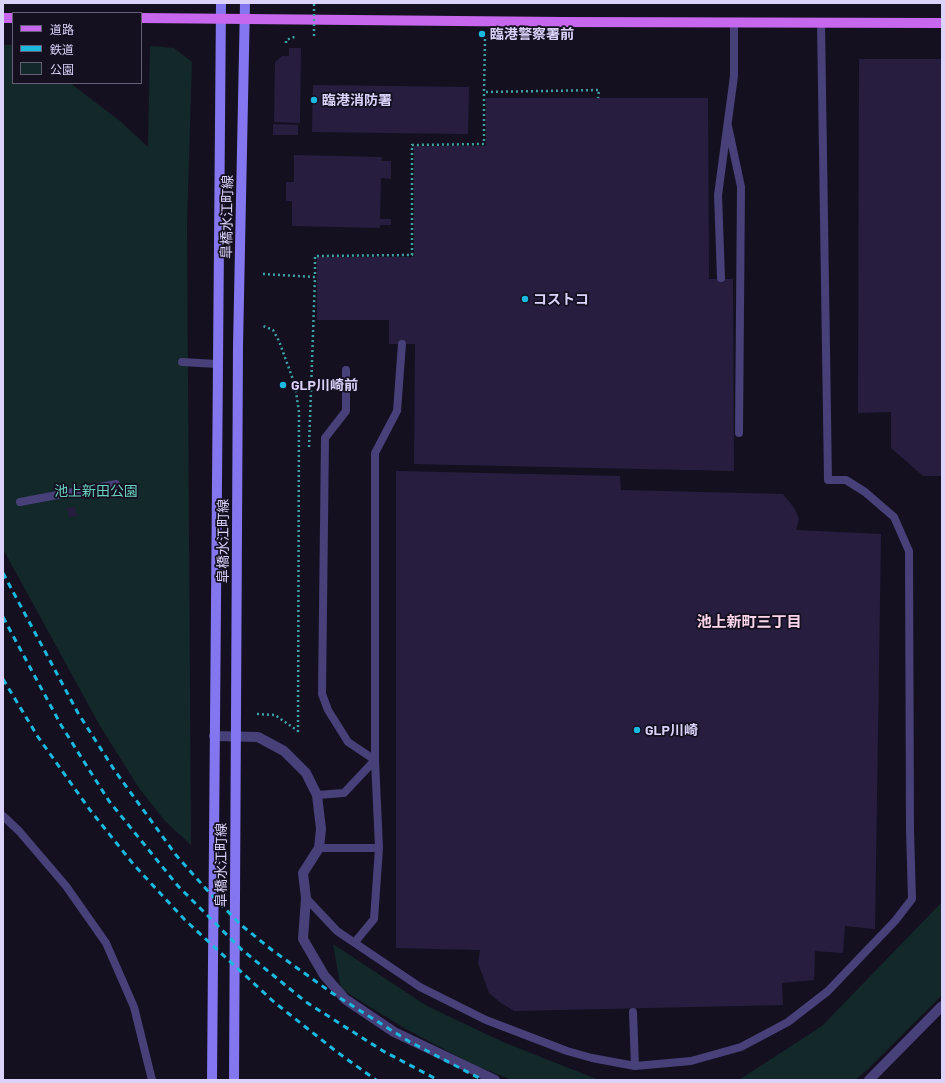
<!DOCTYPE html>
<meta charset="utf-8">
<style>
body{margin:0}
#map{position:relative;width:945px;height:1083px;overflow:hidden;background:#141020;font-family:Barlow,"Noto Sans JP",sans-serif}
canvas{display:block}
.frame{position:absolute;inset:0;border:4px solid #dbd3fa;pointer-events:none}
.legend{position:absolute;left:12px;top:12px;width:130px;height:72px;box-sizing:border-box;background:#141020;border:1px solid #645e77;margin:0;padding:5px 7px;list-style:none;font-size:12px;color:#dbd3fa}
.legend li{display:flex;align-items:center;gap:8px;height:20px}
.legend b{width:20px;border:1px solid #645e77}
</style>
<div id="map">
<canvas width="945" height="1083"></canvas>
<div class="frame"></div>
<ul class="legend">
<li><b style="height:5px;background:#c767ed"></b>道路</li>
<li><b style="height:5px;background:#1ab9df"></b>鉄道</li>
<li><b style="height:11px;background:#132829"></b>公園</li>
</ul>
</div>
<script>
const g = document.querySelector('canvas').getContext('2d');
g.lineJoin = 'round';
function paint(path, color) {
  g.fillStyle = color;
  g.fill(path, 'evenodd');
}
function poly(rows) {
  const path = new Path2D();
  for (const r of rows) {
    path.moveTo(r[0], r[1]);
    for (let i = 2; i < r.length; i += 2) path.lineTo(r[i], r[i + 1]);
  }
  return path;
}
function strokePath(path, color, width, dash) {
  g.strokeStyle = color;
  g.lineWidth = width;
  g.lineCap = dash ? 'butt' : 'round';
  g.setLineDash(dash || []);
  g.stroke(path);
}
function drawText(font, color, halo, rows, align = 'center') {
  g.font = font + ' Barlow,"Noto Sans JP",sans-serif';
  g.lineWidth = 3.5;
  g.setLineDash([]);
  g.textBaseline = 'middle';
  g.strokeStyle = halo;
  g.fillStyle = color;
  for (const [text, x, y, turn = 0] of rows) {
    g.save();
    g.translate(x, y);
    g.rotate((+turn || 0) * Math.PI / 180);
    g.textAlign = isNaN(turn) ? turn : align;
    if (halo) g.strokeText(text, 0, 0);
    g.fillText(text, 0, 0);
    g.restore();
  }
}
const green = poly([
 [3,45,12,45,13,83,70,83,120,121,148,147,150,46,174,48,192,62,187,224,191,845,165,821,139,788,100,726,3,549],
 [942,902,942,995,867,1070,855,1080,739,1080,822,1026],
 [333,944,427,1006,503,1042,599,1080,512,1080,472,1064,404,1028,341,989]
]);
const building = poly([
 [289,48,301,48,300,123,274,122,275,62,282,56,289,56],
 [859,59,942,59,942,476,923,476,891,448,891,412,858,413],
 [313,85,469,87,468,134,312,132],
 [486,98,708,98,709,279,733,279,734,471,414,464,415,344,389,344,389,320,317,320,317,257,414,257,414,146,486,146],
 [273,124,298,125,298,135,273,135],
 [294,155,382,157,381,161,391,161,391,179,381,178,380,219,391,219,391,225,380,225,380,228,292,226,292,201,286,201,286,182,294,182],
 [396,471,620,476,621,490,783,494,795,509,799,519,796,530,881,534,875,929,845,926,843,953,815,951,814,980,782,983,783,1005,514,1011,501,1003,489,993,478,963,480,950,396,948],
 [75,507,77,516,69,517,67,508]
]);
const path = poly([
 [485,39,484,92,599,90,598,98],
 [286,43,286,40,297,36],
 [263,274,315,277,315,256,412,255,412,145,484,144,484,92],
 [309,447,315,277],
 [257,714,275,715,298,731,299,412,295,385,279,341,273,330,261,325]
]);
const lane = poly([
 [728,126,741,187,739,433],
 [721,278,718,195,734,76,734,23],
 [182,362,217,364],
 [346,370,346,411,325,438,322,694,328,710,348,742,375,760],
 [20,502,116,484],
 [317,795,344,793,375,760],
 [3,816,19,831,66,886,106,943,134,1007,152,1080],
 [319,848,379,848],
 [306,898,337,931,420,987,486,1020,567,1051,592,1058,635,1066,691,1061,741,1047,788,1022,828,991,895,921,912,899,910,830,909,551,894,517,865,492,846,480,828,480,821,23],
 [355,942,374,919,379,848,375,760,375,453,397,411,402,344],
 [633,1012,635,1066]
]);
const street = poly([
 [214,736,258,737,284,751,306,773,317,795,321,829,319,848,303,873,306,898,303,939,324,975,345,999,394,1032,495,1080],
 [869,1080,942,1006]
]);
const secondary = poly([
 [212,1080,221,3],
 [234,1080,238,346,245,3]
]);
const primary = poly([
 [3,18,13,18],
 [141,18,563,22,942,23]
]);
const rail = poly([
 [3,573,78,713,115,771,176,855,207,890,241,925,272,950,332,993,410,1042,483,1080],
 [3,617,61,725,88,768,109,801,178,886,241,949,306,1002,383,1051,438,1080],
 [3,679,38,737,90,810,134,865,185,920,274,1002,337,1052,376,1080]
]);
const pathBridge = poly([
 [314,36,314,3]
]);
const markers = [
 [482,34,4,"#1ab9df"],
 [314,100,4,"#1ab9df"],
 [525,299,4,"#1ab9df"],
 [283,385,4,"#1ab9df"],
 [637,730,4,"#1ab9df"]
];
const poiNames = [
 ["臨港警察署前",490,34],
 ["臨港消防署",322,100],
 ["コストコ",533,299],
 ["GLP川崎前",291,385],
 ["GLP川崎",645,730]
];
const streetNames = [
 ["皐橋水江町線",227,217,-89],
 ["皐橋水江町線",223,541,-90],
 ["皐橋水江町線",221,865,-90]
];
const parkNames = [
 ["池上新田公園",96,491]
];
const neighbourhoodNames = [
 ["池上新町三丁目",749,622]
];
paint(green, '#132829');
paint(building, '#271e3f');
strokePath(path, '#3ca2a5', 2.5, [2, 3]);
strokePath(lane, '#474079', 8);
strokePath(street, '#474079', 10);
strokePath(secondary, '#8476ef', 10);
strokePath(primary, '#c767ed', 10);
strokePath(rail, '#1ab9df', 3, [6, 5]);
strokePath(pathBridge, '#3ca2a5', 2.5, [2, 3]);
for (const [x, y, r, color] of markers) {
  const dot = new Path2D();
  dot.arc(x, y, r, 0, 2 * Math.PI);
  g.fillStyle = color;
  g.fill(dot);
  strokePath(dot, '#141020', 1.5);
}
drawText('bold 14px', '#dbd3fa', '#141020', poiNames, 'left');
drawText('14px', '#dbd3fa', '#141020', streetNames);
drawText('14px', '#68d1c0', '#141020', parkNames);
drawText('bold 15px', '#fad5e9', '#141020', neighbourhoodNames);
</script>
